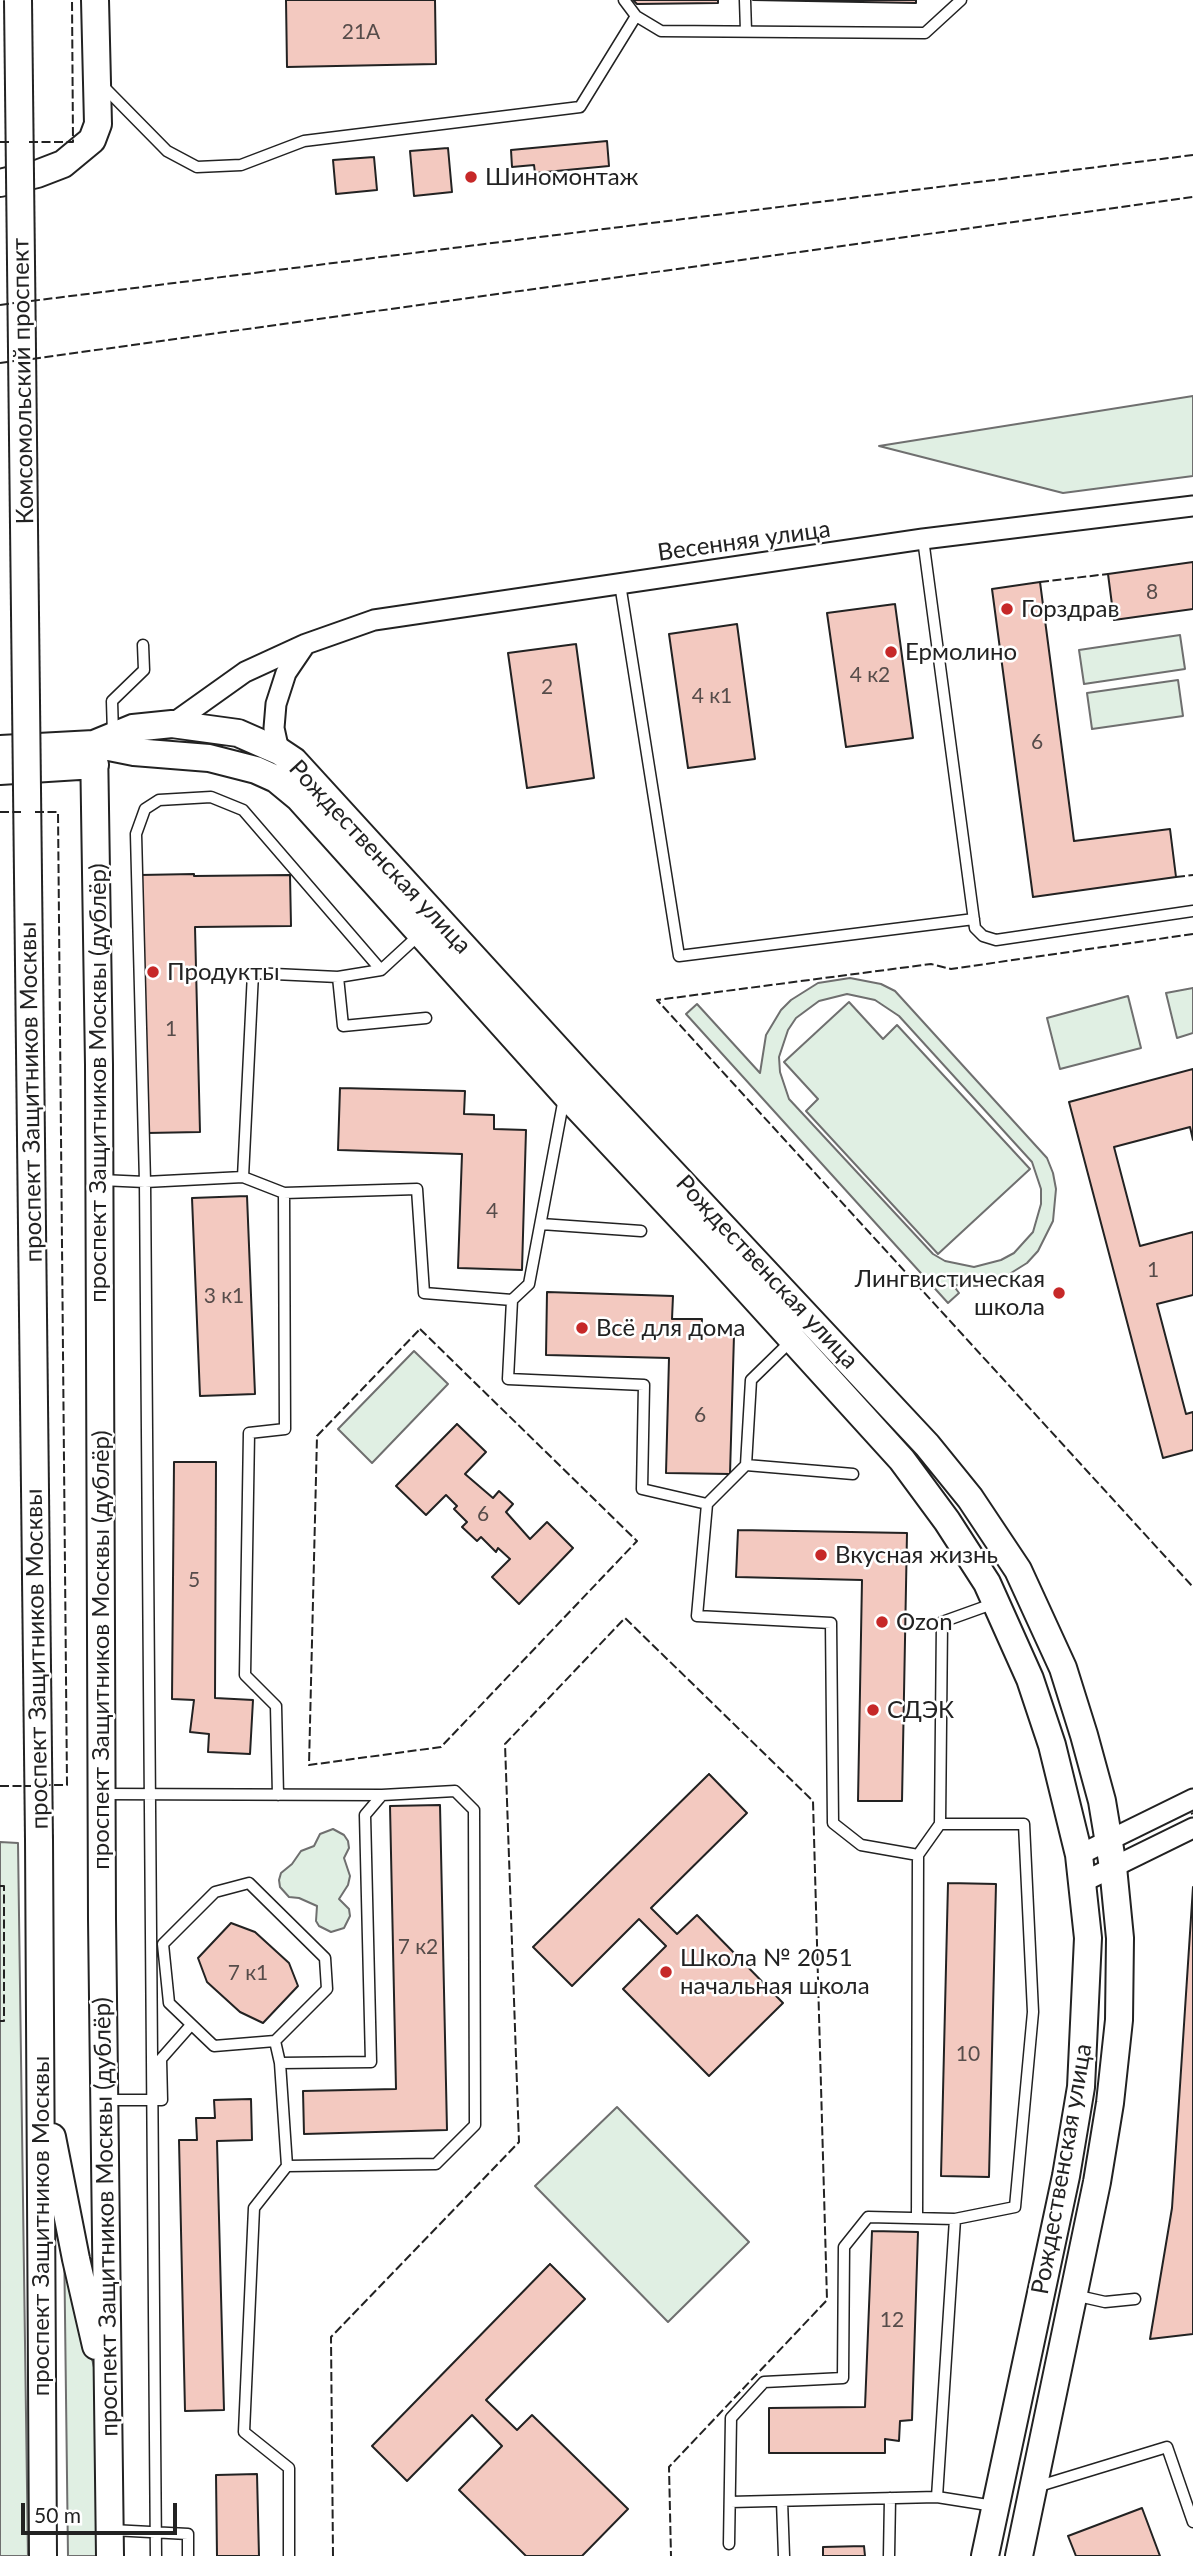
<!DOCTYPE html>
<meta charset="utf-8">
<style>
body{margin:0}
#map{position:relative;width:1193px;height:2556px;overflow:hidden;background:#fff;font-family:Lato,sans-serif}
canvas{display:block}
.scale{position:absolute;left:21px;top:2503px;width:156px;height:32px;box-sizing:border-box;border:4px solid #222;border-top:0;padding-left:9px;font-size:21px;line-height:24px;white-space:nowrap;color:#222;-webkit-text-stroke:5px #fff;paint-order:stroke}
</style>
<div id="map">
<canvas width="1193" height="2556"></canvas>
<div class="scale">50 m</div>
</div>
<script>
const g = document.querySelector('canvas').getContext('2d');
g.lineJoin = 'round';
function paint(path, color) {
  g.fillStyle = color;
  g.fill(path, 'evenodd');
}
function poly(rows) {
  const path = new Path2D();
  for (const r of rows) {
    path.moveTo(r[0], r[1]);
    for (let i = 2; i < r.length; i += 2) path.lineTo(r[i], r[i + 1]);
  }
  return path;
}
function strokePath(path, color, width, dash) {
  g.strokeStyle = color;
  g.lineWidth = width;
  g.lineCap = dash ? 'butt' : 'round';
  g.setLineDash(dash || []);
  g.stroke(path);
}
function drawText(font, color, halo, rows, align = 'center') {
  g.font = font + ' Lato,sans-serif';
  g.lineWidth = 5;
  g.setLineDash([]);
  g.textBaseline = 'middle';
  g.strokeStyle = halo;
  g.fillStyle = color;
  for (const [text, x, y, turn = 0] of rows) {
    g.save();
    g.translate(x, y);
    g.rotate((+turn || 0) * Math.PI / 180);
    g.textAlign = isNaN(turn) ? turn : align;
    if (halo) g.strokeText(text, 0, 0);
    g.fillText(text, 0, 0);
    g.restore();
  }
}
const green = poly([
 [1193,396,1193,476,1063,493,879,446,1193,396],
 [1180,635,1185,669,1084,684,1079,650,1180,635],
 [1178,680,1183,716,1092,729,1087,693,1178,680],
 [850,978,881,984,895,991,1047,1158,1053,1173,1056,1189,1053,1221,1038,1251,1027,1263,1003,1278,976,1286,953,1285,959,1293,948,1303,686,1014,697,1004,760,1073,766,1035,781,1010,791,1000,818,983,850,978],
 [847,994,875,1000,899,1016,1032,1162,1041,1189,1041,1204,1033,1232,1014,1253,1001,1260,974,1267,945,1261,933,1254,789,1099,780,1072,779,1057,788,1030,796,1018,819,1001,847,994],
 [1193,988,1193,1033,1177,1038,1166,993,1193,988],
 [1128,996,1141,1048,1060,1069,1047,1018,1128,996],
 [849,1002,883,1039,897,1025,1030,1169,938,1254,806,1111,818,1099,784,1062,849,1002],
 [414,1351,448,1384,372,1463,338,1429,414,1351],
 [333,1829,344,1835,348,1841,349,1848,344,1858,350,1876,348,1885,339,1899,349,1909,350,1916,344,1928,331,1932,319,1926,316,1921,317,1906,299,1898,289,1897,280,1887,279,1880,281,1873,292,1864,301,1851,314,1846,320,1834,333,1829],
 [0,1842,18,1843,28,2556,0,2556,0,1842],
 [617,2107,749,2242,668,2322,535,2186,617,2107],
 [64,2236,101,2398,102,2556,68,2556,64,2236]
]);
const building = poly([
 [286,0,435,0,436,64,287,67,286,0],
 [633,0,718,0,718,3,637,4,633,0],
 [753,0,916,0,916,3,753,0],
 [607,141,609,166,535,173,534,165,512,167,511,150,607,141],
 [448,148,452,192,414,196,410,151,448,148],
 [374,157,377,190,336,194,333,160,374,157],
 [1193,562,1193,609,1114,620,1108,574,1193,562],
 [1040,582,1074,841,1170,829,1176,877,1033,897,992,589,1040,582],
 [895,604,913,738,846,747,827,613,895,604],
 [737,624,755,759,688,768,669,634,737,624],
 [576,644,594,778,527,788,508,653,576,644],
 [194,874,194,876,290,875,291,926,195,927,200,1132,147,1133,140,875,194,874],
 [1193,1069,1193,1140,1190,1127,1114,1147,1140,1246,1193,1232,1193,1295,1157,1304,1186,1414,1193,1412,1193,1450,1163,1458,1069,1102,1193,1069],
 [340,1088,465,1091,464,1114,494,1115,494,1129,526,1130,522,1270,458,1268,462,1154,338,1150,340,1088],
 [247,1196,255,1394,200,1396,192,1198,247,1196],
 [547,1292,673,1296,672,1319,702,1319,701,1334,734,1335,730,1474,666,1473,669,1358,546,1355,547,1292],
 [457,1424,486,1452,465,1474,493,1498,499,1491,513,1504,506,1512,530,1539,547,1522,573,1548,519,1604,492,1577,510,1559,498,1548,496,1552,481,1537,477,1541,462,1527,467,1522,454,1509,457,1506,446,1495,426,1515,396,1486,457,1424],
 [174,1462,216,1462,215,1698,253,1700,250,1754,208,1752,209,1734,190,1732,194,1700,172,1699,174,1462],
 [738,1530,907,1533,902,1801,858,1801,862,1580,736,1577,738,1530],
 [709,1774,747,1813,651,1908,677,1934,697,1915,783,2003,709,2076,623,1989,666,1946,639,1919,572,1986,533,1947,709,1774],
 [440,1805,447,2130,304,2134,303,2091,396,2089,390,1806,440,1805],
 [948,1883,996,1884,989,2177,941,2176,948,1883],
 [1193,1887,1193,2334,1150,2339,1172,2208,1193,1887],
 [231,1923,255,1932,289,1963,298,1986,263,2023,240,2012,207,1982,198,1958,231,1923],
 [251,2099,252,2140,217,2141,224,2410,185,2411,179,2140,197,2140,196,2118,215,2118,214,2100,251,2099],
 [872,2231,918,2232,912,2420,900,2421,899,2441,885,2439,885,2453,769,2453,769,2408,865,2407,872,2231],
 [550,2264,585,2299,486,2400,517,2430,532,2415,628,2509,582,2556,526,2556,459,2490,502,2446,472,2415,407,2481,372,2446,550,2264],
 [257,2474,259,2556,217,2556,216,2475,257,2474],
 [1142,2508,1160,2556,1076,2556,1068,2536,1142,2508],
 [864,2546,865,2556,823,2556,823,2547,864,2546]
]);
const lane = poly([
 [624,0,636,16,661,31,925,33,961,0],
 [745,0,746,31],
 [103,86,167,151,197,167,241,165,304,141,580,107,636,16],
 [923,539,975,928,983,936,996,940,1193,911],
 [620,584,679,956,974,919],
 [113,734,112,701,144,670,143,645],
 [338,977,381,970],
 [243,1177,284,1193,285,1429,249,1433,245,1675,276,1706,278,1795],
 [101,1180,145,1182,243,1177,253,973,338,977,343,1026,426,1018],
 [284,1193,417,1189,424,1293,512,1300,508,1379,644,1385,642,1489,707,1504,697,1616,831,1623,833,1823,861,1845,918,1855,917,2218],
 [541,1224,641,1231],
 [512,1300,529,1284,564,1098],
 [746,1465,853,1474],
 [707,1504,746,1465,751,1380,792,1340],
 [102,1794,382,1795],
 [918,1855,940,1824],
 [275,2041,214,2046,169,2003,163,1944,215,1892,249,1883,325,1958,327,1989,275,2041,280,2063],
 [106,2100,162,2100,161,2059,191,2025],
 [287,2166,436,2164,475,2125,474,1810,455,1791,382,1795,365,1815,371,2062,280,2063,287,2166,254,2208,244,2432,289,2468,289,2556],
 [955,2219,1015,2207,1033,2012,1024,1824,940,1824,942,1622,995,1603],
 [1074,2295,1105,2302,1135,2299],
 [1036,2487,1167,2447,1193,2522],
 [782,2501,784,2556],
 [730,2502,937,2497],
 [112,2530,188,2534,188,2556],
 [729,2544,731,2418,764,2382,843,2378,844,2247,868,2217,955,2219,937,2497,994,2506],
 [156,2556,145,1182,136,834,145,809,159,800,211,797,243,810,381,970,419,935],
 [889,2556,890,2498]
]);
const street = poly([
 [172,724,245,672,306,644,374,620,923,539,1193,506],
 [279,751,274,728,276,704,286,673,305,645],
 [1079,1855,1193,1799],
 [1083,1882,1193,1828]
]);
const secondary = poly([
 [0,183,37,174,63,164,92,140,98,124,95,0],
 [94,744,133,728,172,724,238,733,279,751,294,761,582,1076,927,1445,970,1498,1018,1570,1063,1668,1084,1735,1102,1801,1113,1867,1120,1938,1119,2020,1110,2103,1097,2182,1019,2556],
 [94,744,99,1065,102,1919,110,2556],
 [0,749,94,744,134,752,209,758,256,770,276,779,299,798,565,1094,714,1253,902,1460,947,1521,987,1583,1030,1679,1052,1745,1079,1855,1088,1938,1081,2087,1066,2176,985,2556],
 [0,771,95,765],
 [39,1839,43,2556],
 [52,2137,76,2259,96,2346]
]);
const secondaryBridge = poly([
 [18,0,39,1839]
]);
const fence = poly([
 [0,142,12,142],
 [29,142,73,142,72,0],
 [31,301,1193,155],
 [0,305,14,303],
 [32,359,1193,197],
 [0,363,14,361],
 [1040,582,1108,574],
 [0,812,21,812],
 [35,812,58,812,67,1785,45,1785],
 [1176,877,1193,875],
 [1193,934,951,969,931,964,657,1000,1193,1587],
 [420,1329,637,1541,441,1747,309,1765,317,1436,420,1329],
 [0,1786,31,1786],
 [1191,1814,1193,1813],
 [0,1886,4,1886,4,2021,0,2021],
 [333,2556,331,2337,519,2142,505,1744,625,1618,813,1801,827,2300,669,2467,671,2556]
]);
const markers = [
 [471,177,7,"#c62828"],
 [1007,609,7,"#c62828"],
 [891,652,7,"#c62828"],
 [153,972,7,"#c62828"],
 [1059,1293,7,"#c62828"],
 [582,1328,7,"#c62828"],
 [821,1555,7,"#c62828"],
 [882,1622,7,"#c62828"],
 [873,1710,7,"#c62828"],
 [666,1972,7,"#c62828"]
];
const numberNames = [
 ["21А",361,32],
 ["8",1152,592],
 ["4 к2",870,675],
 ["2",547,687],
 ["4 к1",712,696],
 ["6",1037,742],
 ["1",171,1029],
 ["4",492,1211],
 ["1",1153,1270],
 ["3 к1",224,1296],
 ["6",700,1415],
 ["6",483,1514],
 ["5",194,1580],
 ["7 к2",418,1947],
 ["7 к1",248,1973],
 ["10",968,2054],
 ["12",892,2320]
];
const poiNames = [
 ["Шиномонтаж",485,177],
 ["Горздрав",1021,609],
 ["Ермолино",905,652],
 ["Продукты",167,972],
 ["Лингвистическая",1045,1279,"right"],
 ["школа",1045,1307,"right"],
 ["Всё для дома",596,1328],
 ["Вкусная жизнь",835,1555],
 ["Ozon",896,1622],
 ["СДЭК",887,1710],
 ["Школа № 2051",680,1958],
 ["начальная школа",680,1986]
];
const streetNames = [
 ["Комсомольский проспект",23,381,-91],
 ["Весенняя улица",744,541,-8],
 ["Рождественская улица",380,857,47],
 ["проспект Защитников Москвы (дублёр)",98,1083,-90],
 ["проспект Защитников Москвы",31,1092,-91],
 ["Рождественская улица",767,1272,47],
 ["проспект Защитников Москвы (дублёр)",101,1650,-90],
 ["проспект Защитников Москвы",37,1659,-91],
 ["Рождественская улица",1062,2169,-80],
 ["проспект Защитников Москвы (дублёр)",106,2217,-91],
 ["проспект Защитников Москвы",41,2226,-90]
];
paint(green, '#e0efe3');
strokePath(green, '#6f6f6f', 2);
paint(building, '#f3c9c0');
strokePath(building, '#222', 2);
strokePath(lane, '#222', 13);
strokePath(street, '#222', 23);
strokePath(secondary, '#222', 30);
strokePath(lane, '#fff', 10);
strokePath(street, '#fff', 19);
strokePath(secondary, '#fff', 26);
strokePath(secondaryBridge, '#222', 30, []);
strokePath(secondaryBridge, '#fff', 26);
strokePath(fence, '#222', 2, [9, 3.5]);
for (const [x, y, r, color] of markers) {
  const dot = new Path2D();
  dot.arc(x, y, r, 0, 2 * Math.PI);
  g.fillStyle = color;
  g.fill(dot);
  strokePath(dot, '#fff', 2.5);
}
drawText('21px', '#564c4a', null, numberNames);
drawText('24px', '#222', '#fff', poiNames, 'left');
drawText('24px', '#222', '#fff', streetNames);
</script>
